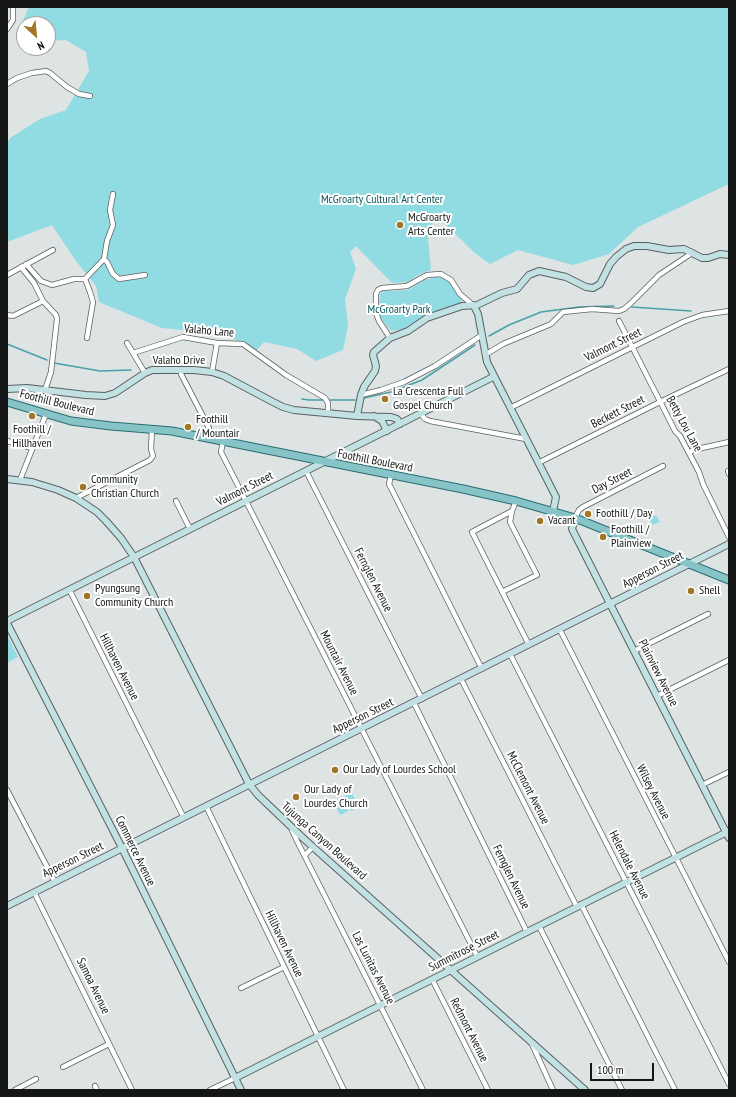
<!DOCTYPE html>
<style>
body{margin:0}
#map{position:relative;width:736px;height:1097px;overflow:hidden;background:#dee3e3;font-family:"PT Sans Narrow",sans-serif}
canvas{display:block}
.frame{position:absolute;inset:0;border:8px solid #151717;pointer-events:none}
.north{position:absolute;left:16px;top:16px;width:40px;height:40px;box-sizing:border-box;background:#fff;border:1px solid #a1a2a2;border-radius:50%;rotate:153deg;font-size:11px;font-weight:700;line-height:16px;text-align:center;color:#151717}
.north::after{content:'';display:block;margin:auto;width:14px;height:18px;background:#a27627;clip-path:polygon(50% 0,100% 100%,50% 72%,0 100%)}
.scale{position:absolute;left:590px;top:1063px;width:64px;height:18px;box-sizing:border-box;border:2px solid #151717;border-top:0;padding-left:5px;font-size:12px;line-height:14px;white-space:nowrap;color:#151717;-webkit-text-stroke:3px #fff;paint-order:stroke}
</style>
<div id="map">
<canvas width="736" height="1097"></canvas>
<div class="frame"></div>
<div class="north">N</div>
<div class="scale">100 m</div>
</div>
<script>
const g = document.querySelector('canvas').getContext('2d');
g.lineJoin = 'round';
function paint(path, color) {
  g.fillStyle = color;
  g.fill(path, 'evenodd');
}
function poly(rows) {
  const path = new Path2D();
  for (const r of rows) {
    path.moveTo(r[0], r[1]);
    for (let i = 2; i < r.length; i += 2) path.lineTo(r[i], r[i + 1]);
  }
  return path;
}
function strokePath(path, color, width, dash) {
  g.strokeStyle = color;
  g.lineWidth = width;
  g.lineCap = dash ? 'butt' : 'round';
  g.setLineDash(dash || []);
  g.stroke(path);
}
function drawText(font, color, halo, rows, align = 'center') {
  g.font = font + ' "PT Sans Narrow",sans-serif';
  g.lineWidth = 4;
  g.setLineDash([]);
  g.textBaseline = 'middle';
  g.strokeStyle = halo;
  g.fillStyle = color;
  for (const [text, x, y, turn = 0] of rows) {
    g.save();
    g.translate(x, y);
    g.rotate((+turn || 0) * Math.PI / 180);
    g.textAlign = isNaN(turn) ? turn : align;
    if (halo) g.strokeText(text, 0, 0);
    g.fillText(text, 0, 0);
    g.restore();
  }
}
const green = poly([
 [29,7,729,7,729,184,638,227,609,254,573,265,518,250,490,264,475,253,445,224,436,220,432,224,428,238,431,270,422,273,407,282,392,283,356,246,350,252,356,269,345,299,348,326,343,350,316,361,297,349,264,342,256,351,224,334,162,328,99,302,96,286,76,261,52,225,7,242,7,143,10,138,40,119,66,110,89,71,86,52,66,40,48,41,48,24,24,25,22,23],
 [436,277,444,278,450,282,462,299,461,303,423,316,405,329,391,331,380,317,379,308,380,294,384,291,408,290,425,280],
 [656,515,660,522,652,525,649,519],
 [7,635,18,657,7,663],
 [352,793,359,807,351,811,343,797],
 [341,798,348,811,340,815,333,801]
]);
const stream = poly([
 [632,307,691,311],
 [489,336,509,325,541,312,579,307,614,306],
 [7,344,47,360],
 [54,363,100,371,131,370],
 [364,398,391,392,422,380,475,345],
 [302,399,309,400,324,400],
 [330,400,355,400]
]);
const street = poly([
 [7,29,13,20,13,7],
 [7,84,17,78,32,73,46,71,50,73,67,87,79,94,90,96],
 [104,259,107,241,113,225,110,210,113,194],
 [26,264,41,281,52,285,74,279,85,279,104,259,107,262,113,274,119,279,145,275],
 [21,267,34,283,43,301,56,315,57,319,51,372,45,390],
 [7,275,53,250],
 [85,279,90,292,93,302,87,338],
 [7,315,13,316,43,301],
 [619,321,670,421,675,431,680,436,699,472,703,484,729,537],
 [390,338,379,321,376,313,376,294,378,290,382,288,407,286,427,275,441,274,451,280,460,294,474,306],
 [127,343,145,373],
 [133,353,183,337,217,343,243,344,286,375,325,398,328,403,328,413],
 [485,355,503,344,551,324,563,312,592,309,619,311,624,309,630,304,659,275,689,255,692,252],
 [181,370,181,374,209,428,207,438],
 [212,372,217,343],
 [361,395,381,390,404,382,435,366,482,335],
 [510,408,683,322,702,315,729,311],
 [421,414,425,419,430,421,526,439],
 [7,441,32,448],
 [223,441,221,452,477,956],
 [689,453,693,450,729,442],
 [538,463,660,402,729,369],
 [306,471,422,699],
 [728,471,729,474],
 [391,475,389,484,482,669],
 [20,480,46,414],
 [76,498,150,460,153,456,151,449,152,429],
 [176,501,190,529],
 [516,501,512,511,472,532,529,645],
 [575,518,579,510,583,507,663,466],
 [69,589,184,818],
 [502,592,537,575,510,522,512,511],
 [560,630,729,962],
 [634,651,708,614],
 [510,654,729,1084],
 [461,679,577,907],
 [657,696,729,660],
 [414,703,527,932],
 [702,785,729,772],
 [7,790,55,882],
 [206,806,344,1090],
 [292,830,297,841,423,1090],
 [305,855,313,847],
 [34,892,132,1090],
 [581,904,675,1090],
 [539,926,622,1090],
 [432,979,488,1090],
 [241,988,284,967],
 [532,1044,553,1090],
 [63,1067,109,1044],
 [95,1086,97,1090],
 [15,1090,36,1079],
 [210,1090,235,1078]
]);
const secondary = poly([
 [474,306,478,314,487,362,556,497,553,511],
 [7,389,27,388,86,395,105,396,115,393,145,373,152,370,194,370,212,372,224,376,273,402,283,407,294,410,357,416,391,417,397,419,400,424],
 [357,416,361,395,364,387,375,371,376,366,373,355,374,352,390,338,408,331,427,318,462,306,477,305,502,293,517,289,529,275,539,271,566,277,586,287,593,288,600,284,610,264,616,257,626,249,634,246,647,246,669,250,684,249,702,258,708,258,720,254,729,255],
 [374,416,382,421,387,431],
 [7,479,32,482,58,490,76,498,97,512,106,521,121,538,134,557,249,784,258,795,304,839,585,1090],
 [575,518,572,529,729,838],
 [7,621,493,377],
 [7,623,122,848,241,1090],
 [7,906,729,544],
 [235,1078,729,831]
]);
const primary = poly([
 [7,402,71,421,111,426,172,431,463,489,516,501,575,518,729,580]
]);
const markers = [
 [400,225,4,"#a27627"],
 [385,399,4,"#a27627"],
 [32,416,4,"#a27627"],
 [188,427,4,"#a27627"],
 [83,487,4,"#a27627"],
 [588,514,4,"#a27627"],
 [540,521,4,"#a27627"],
 [603,537,4,"#a27627"],
 [691,591,4,"#a27627"],
 [87,596,4,"#a27627"],
 [335,770,4,"#a27627"],
 [296,797,4,"#a27627"]
];
const parkNames = [
 ["McGroarty Cultural Art Center",382,200],
 ["McGroarty Park",399,310]
];
const poiNames = [
 ["McGroarty",408,218],
 ["Arts Center",408,232],
 ["La Crescenta Full",393,392],
 ["Gospel Church",393,406],
 ["Foothill",196,420],
 ["/ Mountair",196,434],
 ["Foothill /",32,430,"center"],
 ["Hillhaven",32,444,"center"],
 ["Community",91,480],
 ["Christian Church",91,494],
 ["Foothill / Day",596,514],
 ["Vacant",548,521],
 ["Foothill /",611,530],
 ["Plainview",611,544],
 ["Pyungsung",95,589],
 ["Community Church",95,603],
 ["Shell",699,591],
 ["Our Lady of Lourdes School",343,770],
 ["Our Lady of",304,790],
 ["Lourdes Church",304,804]
];
const streetNames = [
 ["Valaho Lane",209,331,5],
 ["Valmont Street",613,345,-26],
 ["Valaho Drive",179,361],
 ["Foothill Boulevard",57,403,14],
 ["Beckett Street",618,412,-27],
 ["Betty Lou Lane",684,424,61],
 ["Foothill Boulevard",375,461,11],
 ["Day Street",612,481,-27],
 ["Valmont Street",245,489,-27],
 ["Apperson Street",653,570,-27],
 ["Fernglen Avenue",373,580,63],
 ["Mountair Avenue",339,663,63],
 ["Hillhaven Avenue",119,667,63],
 ["Plainview Avenue",658,673,63],
 ["Apperson Street",363,716,-26],
 ["McClemont Avenue",528,788,63],
 ["Wilsey Avenue",653,792,63],
 ["Tujunga Canyon Boulevard",324,841,42],
 ["Commerce Avenue",135,851,64],
 ["Apperson Street",73,860,-26],
 ["Helendale Avenue",629,865,63],
 ["Fernglen Avenue",511,877,64],
 ["Hillhaven Avenue",284,944,64],
 ["Summitrose Street",464,951,-27],
 ["Las Lunitas Avenue",373,968,63],
 ["Samoa Avenue",93,986,64],
 ["Redmont Avenue",469,1030,63]
];
paint(green, '#90dce2');
strokePath(stream, '#4ba0a6', 1.5);
strokePath(street, '#5b6060', 6);
strokePath(secondary, '#5b6060', 8);
strokePath(primary, '#2a6d71', 9);
strokePath(street, '#fff', 4.5);
strokePath(secondary, '#c2e1e3', 6);
strokePath(primary, '#86c4c7', 7);
for (const [x, y, r, color] of markers) {
  const dot = new Path2D();
  dot.arc(x, y, r, 0, 2 * Math.PI);
  g.fillStyle = color;
  g.fill(dot);
  strokePath(dot, '#fff', 1.5);
}
drawText('12px', '#0c585c', '#fff', parkNames);
drawText('12px', '#151717', '#fff', poiNames, 'left');
drawText('12px', '#151717', '#fff', streetNames);
</script>
